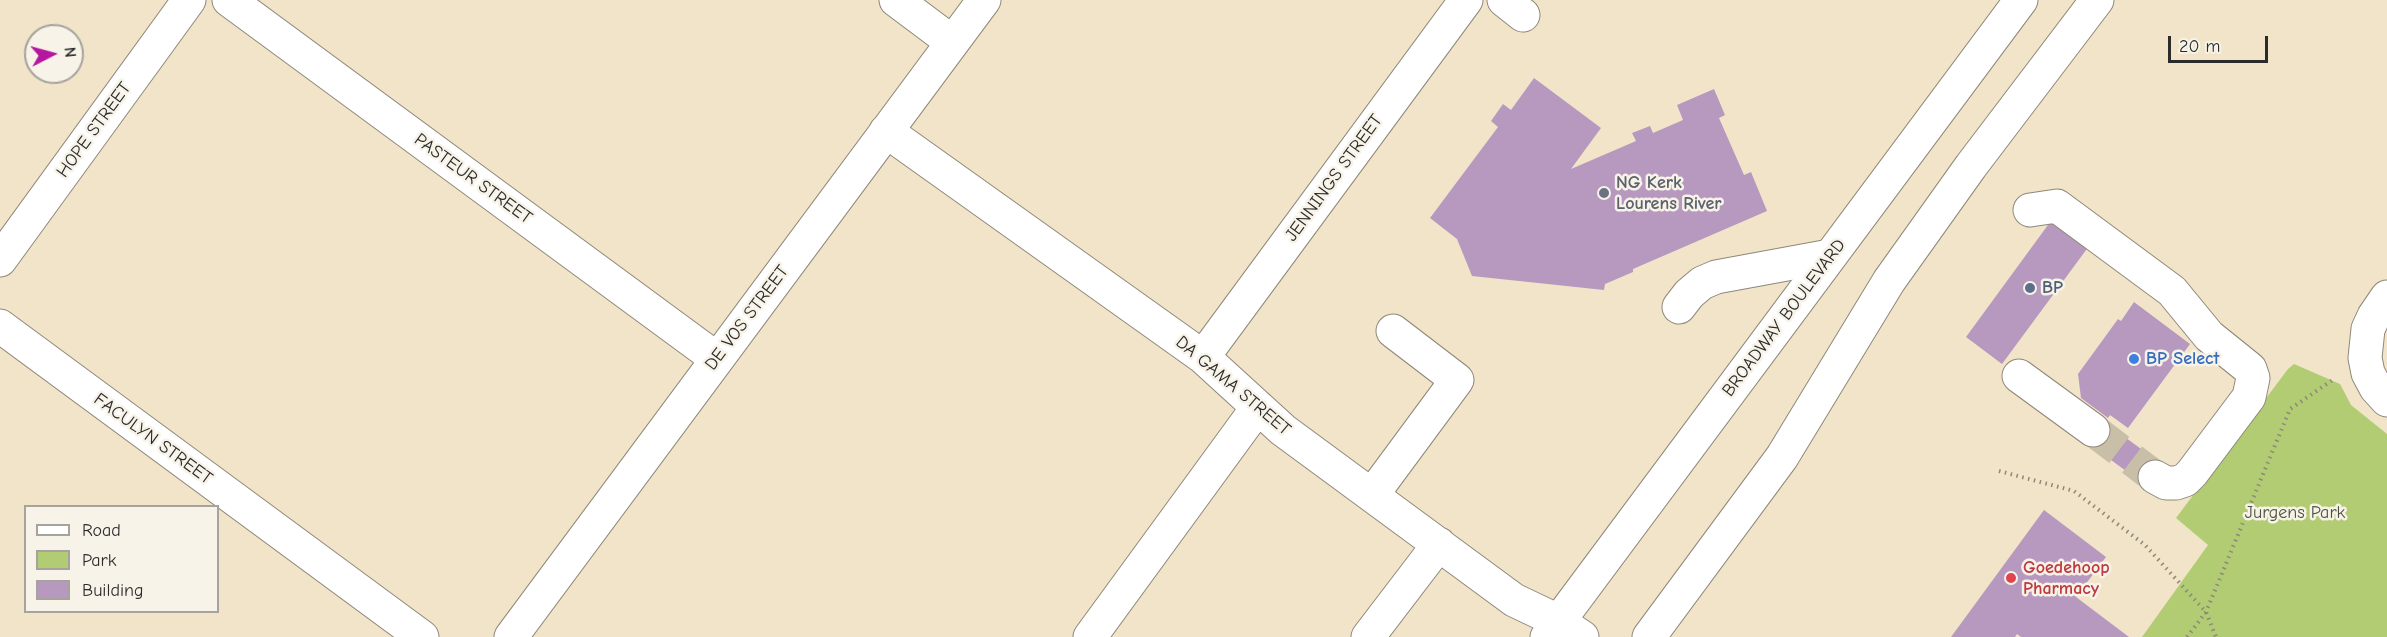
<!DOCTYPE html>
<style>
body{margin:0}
#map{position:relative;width:2387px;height:637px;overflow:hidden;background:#f1e4c9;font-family:"Comic Neue",sans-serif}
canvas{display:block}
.legend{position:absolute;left:24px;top:505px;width:195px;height:108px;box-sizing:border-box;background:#f7f3e8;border:2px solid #a5a39c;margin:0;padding:8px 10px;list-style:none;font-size:18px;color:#2b2b2b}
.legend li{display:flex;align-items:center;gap:12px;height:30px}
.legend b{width:30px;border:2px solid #a5a39c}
.north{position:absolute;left:24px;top:24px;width:60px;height:60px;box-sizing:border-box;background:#f7f3e8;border:2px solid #a5a39c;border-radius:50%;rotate:84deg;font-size:16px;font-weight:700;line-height:24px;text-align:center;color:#2b2b2b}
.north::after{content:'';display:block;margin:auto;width:21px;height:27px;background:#b5179e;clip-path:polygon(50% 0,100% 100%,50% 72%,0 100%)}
.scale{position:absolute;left:2168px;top:36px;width:100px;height:27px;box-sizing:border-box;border:3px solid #2b2b2b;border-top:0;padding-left:8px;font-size:18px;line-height:21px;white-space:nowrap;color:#2b2b2b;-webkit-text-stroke:4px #f7f3e8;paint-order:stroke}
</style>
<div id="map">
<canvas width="2387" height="637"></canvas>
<ul class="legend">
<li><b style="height:8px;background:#fff"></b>Road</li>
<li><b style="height:16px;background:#b1cc72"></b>Park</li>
<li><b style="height:16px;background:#b799c0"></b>Building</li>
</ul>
<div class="north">N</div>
<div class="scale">20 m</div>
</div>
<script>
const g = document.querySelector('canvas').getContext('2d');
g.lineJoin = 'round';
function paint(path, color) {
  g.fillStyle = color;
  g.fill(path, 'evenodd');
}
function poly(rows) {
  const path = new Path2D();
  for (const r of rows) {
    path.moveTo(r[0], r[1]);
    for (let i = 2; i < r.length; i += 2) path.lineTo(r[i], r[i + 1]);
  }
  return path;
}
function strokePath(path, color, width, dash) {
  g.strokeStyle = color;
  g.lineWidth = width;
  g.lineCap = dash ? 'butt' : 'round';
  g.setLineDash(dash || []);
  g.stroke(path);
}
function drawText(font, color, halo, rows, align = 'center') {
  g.font = font + ' "Comic Neue",sans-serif';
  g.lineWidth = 5;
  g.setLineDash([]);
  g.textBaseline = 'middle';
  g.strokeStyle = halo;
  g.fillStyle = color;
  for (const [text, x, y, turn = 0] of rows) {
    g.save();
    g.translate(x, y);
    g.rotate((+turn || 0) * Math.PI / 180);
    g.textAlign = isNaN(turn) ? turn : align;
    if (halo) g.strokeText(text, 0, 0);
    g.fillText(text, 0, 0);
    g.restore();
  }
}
const green = poly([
 [2294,364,2340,384,2351,405,2387,434,2387,637,2142,637,2208,545,2176,518,2288,369]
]);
const building = poly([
 [1534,78,1601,128,1571,169,1636,141,1632,133,1650,126,1653,133,1683,120,1677,105,1714,89,1725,115,1719,118,1744,175,1751,172,1767,211,1633,269,1633,272,1605,284,1604,290,1472,276,1457,239,1430,218,1498,127,1491,121,1503,104,1511,110],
 [2056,214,2092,242,2002,364,1966,337],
 [2134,302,2190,344,2128,428,2110,415,2108,418,2081,398,2078,374,2118,319,2121,321],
 [2099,422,2120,437,2122,435,2163,465,2148,487,2085,441],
 [2044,510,2106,557,2076,597,2129,637,2021,637,2017,634,2015,637,1951,637]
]);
const minorTunnel = poly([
 [2093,430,2155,477]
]);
const path = poly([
 [1999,471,2074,491,2145,545,2206,612,2216,637],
 [2187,637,2206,612,2290,409,2334,379]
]);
const minor = poly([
 [229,0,717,359],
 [896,0,952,42],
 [1504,0,1523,15],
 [886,131,1203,357,1283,430,1514,600,1558,621,1582,637],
 [2030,210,2057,206,2172,291,2209,336,2250,369,2253,378,2249,397,2192,473,2185,480,2176,483,2166,483,2155,477],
 [0,260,189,0],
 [2387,297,2374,316,2368,329,2365,358,2368,373,2376,388,2387,400],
 [1679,307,1689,294,1702,283,1716,277,1830,256],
 [0,326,422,637],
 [1203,357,1466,0],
 [2019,376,2093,430],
 [1372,495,1457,380,1393,331],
 [511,637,984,0],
 [1090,637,1258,407],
 [1368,637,1439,544]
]);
const major = poly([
 [1547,637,2021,0],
 [1649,637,1782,457,1889,281,1971,166,2097,0]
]);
const markers = [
 [1604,193,6,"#6b7280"],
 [2030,288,6,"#5c6f8a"],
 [2134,359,6,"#3f7fe0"],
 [2011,578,6,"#e0444e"]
];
const streetNames = [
 ["HOPE STREET",94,130,-54],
 ["JENNINGS STREET",1334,178,-54],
 ["PASTEUR STREET",473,179,36],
 ["DE VOS STREET",747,318,-53],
 ["BROADWAY BOULEVARD",1784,318,-53],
 ["DA GAMA STREET",1233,386,40],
 ["FACULYN STREET",153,439,36]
];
const worshipNames = [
 ["NG Kerk",1616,183],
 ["Lourens River",1616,204]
];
const serviceNames = [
 ["BP",2042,288]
];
const shopNames = [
 ["BP Select",2146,359]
];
const parkNames = [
 ["Jurgens Park",2295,513]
];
const healthNames = [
 ["Goedehoop",2023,568],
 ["Pharmacy",2023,589]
];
paint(green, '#b1cc72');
paint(building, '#b799c0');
strokePath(minorTunnel, '#c9bfa9', 33, [33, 16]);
strokePath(minor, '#8e887a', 35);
strokePath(major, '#8e887a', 35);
strokePath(path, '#8e887a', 4, [1.5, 4.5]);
strokePath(minor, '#fff', 33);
strokePath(major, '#fff', 33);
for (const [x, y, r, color] of markers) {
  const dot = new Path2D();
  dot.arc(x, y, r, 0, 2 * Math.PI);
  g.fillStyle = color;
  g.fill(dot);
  strokePath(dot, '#f7f3e8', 2);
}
drawText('18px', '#2b2b2b', '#f7f3e8', streetNames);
drawText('bold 18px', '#5b616d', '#f7f3e8', worshipNames, 'left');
drawText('bold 18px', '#4e5e75', '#f7f3e8', serviceNames, 'left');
drawText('bold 18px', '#366cbe', '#f7f3e8', shopNames, 'left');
drawText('18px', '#4c533d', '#f7f3e8', parkNames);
drawText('bold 18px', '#be3a42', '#f7f3e8', healthNames, 'left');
</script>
